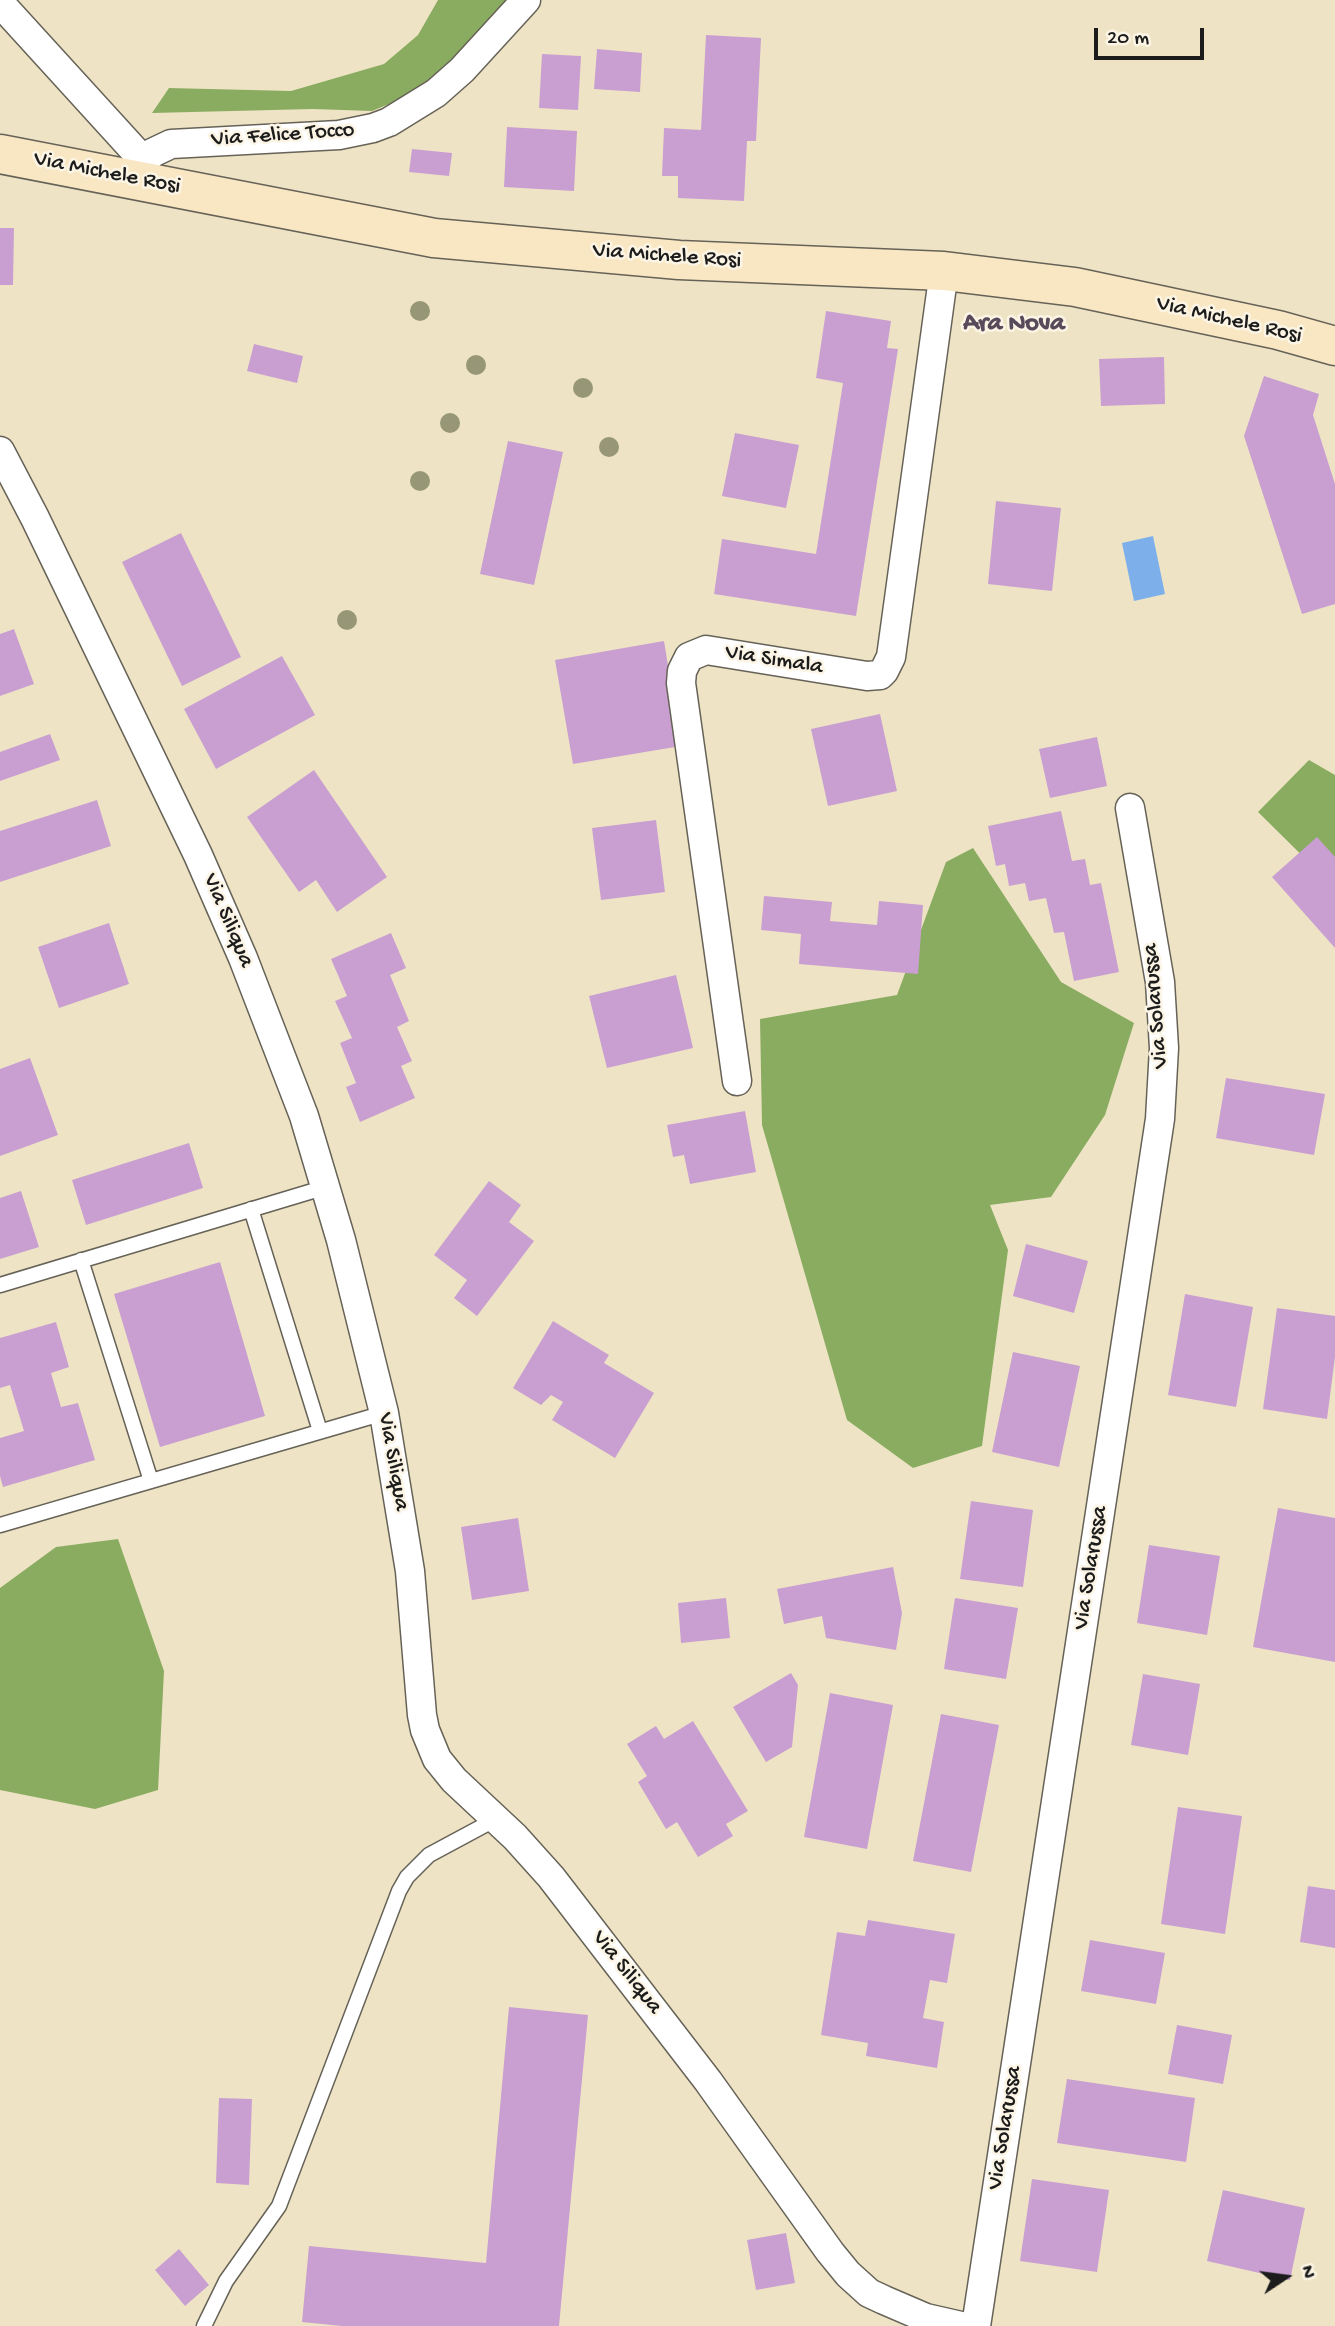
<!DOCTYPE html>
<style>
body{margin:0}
#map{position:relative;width:1335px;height:2326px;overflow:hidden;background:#eee4c5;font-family:"Gochi Hand",sans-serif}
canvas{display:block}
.north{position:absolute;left:1251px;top:2242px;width:70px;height:70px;-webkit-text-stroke:5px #fcf5e5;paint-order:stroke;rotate:77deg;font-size:19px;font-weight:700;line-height:28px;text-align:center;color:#1c1c1c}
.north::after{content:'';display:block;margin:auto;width:24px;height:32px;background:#1c1c1c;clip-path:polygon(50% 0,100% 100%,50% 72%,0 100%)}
.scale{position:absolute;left:1094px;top:28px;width:110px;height:32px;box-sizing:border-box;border:4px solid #1c1c1c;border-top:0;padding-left:9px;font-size:21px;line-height:24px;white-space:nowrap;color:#1c1c1c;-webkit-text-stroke:5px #fcf5e5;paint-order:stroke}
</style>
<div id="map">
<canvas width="1335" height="2326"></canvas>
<div class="north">N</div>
<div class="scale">20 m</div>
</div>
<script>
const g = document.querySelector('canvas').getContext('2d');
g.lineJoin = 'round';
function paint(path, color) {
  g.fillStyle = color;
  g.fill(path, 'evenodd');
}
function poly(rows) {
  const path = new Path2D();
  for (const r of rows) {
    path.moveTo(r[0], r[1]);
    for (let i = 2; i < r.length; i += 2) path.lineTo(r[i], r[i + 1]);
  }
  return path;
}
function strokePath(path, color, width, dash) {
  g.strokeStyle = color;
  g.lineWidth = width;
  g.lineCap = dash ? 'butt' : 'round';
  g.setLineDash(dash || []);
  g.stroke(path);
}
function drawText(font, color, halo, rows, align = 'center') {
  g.font = font + ' "Gochi Hand",sans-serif';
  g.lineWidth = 5;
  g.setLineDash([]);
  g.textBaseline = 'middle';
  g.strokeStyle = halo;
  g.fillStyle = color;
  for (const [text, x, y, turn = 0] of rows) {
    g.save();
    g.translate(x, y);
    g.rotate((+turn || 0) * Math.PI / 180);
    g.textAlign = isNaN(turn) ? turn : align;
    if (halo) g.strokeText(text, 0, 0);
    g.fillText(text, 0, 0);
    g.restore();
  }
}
const forest = poly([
 [438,0,519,0,421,91,372,111,313,109,152,113,169,88,291,91,384,64,418,35],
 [1309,760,1335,775,1335,888,1258,812],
 [973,848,1061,982,1134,1023,1105,1115,1051,1197,990,1205,1008,1250,982,1446,913,1468,847,1420,762,1125,760,1019,897,995,946,862],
 [118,1539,164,1671,158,1790,95,1809,0,1790,0,1588,56,1547]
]);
const water = poly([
 [1153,536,1165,594,1134,601,1122,543]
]);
const building = poly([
 [706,35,761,38,756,141,747,141,744,201,678,198,678,176,662,176,664,128,701,130],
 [597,49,642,53,640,92,594,89],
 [542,54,581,56,578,110,539,108],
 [507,127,577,131,574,191,504,187],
 [412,149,452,153,449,176,409,172],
 [0,228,14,228,13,285,0,285],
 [826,311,891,321,887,348,898,349,856,616,714,594,722,539,816,554,843,383,816,378],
 [254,344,303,356,297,383,247,371],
 [1164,357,1165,404,1101,406,1099,359],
 [1264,376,1319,394,1313,415,1335,484,1335,604,1302,614,1244,436],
 [735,433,799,445,786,508,722,496],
 [508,441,563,452,534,585,480,574],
 [996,501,1061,508,1052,591,988,584],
 [181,533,241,657,182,686,122,562],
 [14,629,34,684,0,696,0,634],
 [664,641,681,746,573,764,555,660],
 [282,656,315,715,216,769,184,709],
 [880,714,897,791,828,806,811,729],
 [50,734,60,760,0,781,0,752],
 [1097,737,1107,786,1050,798,1039,749],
 [314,770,387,877,337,912,316,880,299,892,247,817],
 [97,800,111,846,0,882,0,831],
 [1061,811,1072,861,1085,859,1090,885,1101,883,1119,972,1074,981,1064,932,1054,933,1046,898,1029,901,1025,883,1009,886,1005,864,996,866,988,826],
 [656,820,665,892,601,900,592,828],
 [1317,837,1335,857,1335,948,1272,877],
 [764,896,832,902,830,921,877,925,879,901,923,905,918,974,799,964,801,934,761,930],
 [109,923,129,984,59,1008,38,947],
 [391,933,406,968,390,975,409,1021,397,1027,412,1061,401,1066,415,1098,360,1122,346,1087,356,1083,340,1043,352,1038,335,1001,347,996,331,959],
 [676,975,693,1048,607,1068,589,996],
 [30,1058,58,1135,0,1156,0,1069],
 [1226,1078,1325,1094,1314,1155,1216,1138],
 [745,1111,756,1172,690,1184,684,1155,673,1157,667,1125],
 [189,1143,203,1188,86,1225,72,1180],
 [489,1181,521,1205,509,1222,534,1241,477,1316,454,1298,467,1280,434,1255],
 [21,1191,39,1247,0,1259,0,1198],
 [1026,1244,1088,1261,1074,1313,1013,1296],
 [220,1262,265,1416,160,1447,114,1294],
 [1185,1294,1253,1307,1236,1407,1168,1395],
 [1277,1308,1335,1316,1335,1357,1327,1419,1263,1409],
 [553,1321,609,1355,604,1363,654,1393,615,1458,552,1420,563,1402,551,1395,541,1405,513,1388],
 [56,1322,69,1367,51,1373,61,1407,78,1403,95,1460,3,1487,0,1476,0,1438,24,1431,10,1385,0,1388,0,1338],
 [1013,1352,1080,1366,1059,1467,992,1452],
 [971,1501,1033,1510,1023,1587,960,1579],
 [1278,1508,1335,1518,1335,1662,1253,1647],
 [518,1518,529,1591,472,1600,461,1527],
 [1149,1545,1220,1556,1207,1635,1137,1623],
 [893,1567,902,1613,896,1650,826,1638,822,1616,784,1624,777,1589],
 [726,1598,730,1638,681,1643,678,1603],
 [955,1598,1018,1608,1006,1679,944,1669],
 [791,1673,798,1685,792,1747,766,1762,733,1707],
 [1143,1674,1200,1684,1188,1755,1131,1745],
 [830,1693,893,1705,867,1849,804,1837],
 [941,1714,999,1725,971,1872,913,1861],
 [693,1721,748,1811,726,1824,733,1836,698,1857,677,1822,666,1829,638,1782,647,1776,627,1744,656,1726,664,1739],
 [1178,1807,1242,1816,1225,1934,1161,1924],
 [1308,1886,1335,1890,1335,1948,1300,1942],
 [868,1920,955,1934,947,1983,930,1980,923,2018,944,2022,937,2068,866,2056,868,2043,821,2035,837,1932,865,1936],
 [1090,1940,1165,1953,1156,2004,1081,1991],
 [509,2007,588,2015,559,2326,342,2326,302,2322,309,2246,486,2263],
 [1177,2025,1232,2035,1223,2084,1168,2074],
 [1067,2079,1195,2098,1186,2162,1057,2143],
 [219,2098,252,2099,249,2185,216,2183],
 [1032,2179,1109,2190,1097,2272,1020,2261],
 [1223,2190,1305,2208,1290,2280,1207,2261],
 [786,2233,795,2283,756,2290,747,2240],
 [179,2249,209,2285,185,2306,155,2270]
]);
const lane = poly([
 [251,1209,320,1431],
 [81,1260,151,1481],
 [0,1285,326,1187],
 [0,1525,384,1413],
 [204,2326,226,2281,279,2206,399,1891,407,1877,429,1855,496,1819]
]);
const street = poly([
 [0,3,144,161],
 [131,179,152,153,171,144,339,135,373,128,389,122,436,93,462,70,526,0],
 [0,451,35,518,198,855,243,958,304,1116,341,1240,384,1413,410,1571,422,1715,425,1730,437,1759,454,1780,515,1837,551,1877,708,2081,830,2252,848,2274,869,2293,884,2300,926,2318,961,2326],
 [737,1081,681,683,682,671,689,657,706,650,867,676,880,675,884,671,891,657,944,271],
 [976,2326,1160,1119,1164,1048,1160,982,1130,808]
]);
const secondary = poly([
 [0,154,434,238,679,260,944,271,1075,287,1278,330,1335,346]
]);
const trees = [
 [420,311],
 [476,365],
 [583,388],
 [450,423],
 [609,447],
 [420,481],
 [347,620]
];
const streetNames = [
 ["Via Felice Tocco",283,136,-4],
 ["Via Michele Rosi",107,174,11],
 ["Via Michele Rosi",667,257,4],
 ["Via Michele Rosi",1229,321,13],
 ["Via Simala",774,661,9],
 ["Via Siliqua",227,921,67],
 ["Via Solarussa",1157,1006,-95],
 ["Via Siliqua",392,1462,80],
 ["Via Solarussa",1092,1568,-81],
 ["Via Siliqua",626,1973,52],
 ["Via Solarussa",1006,2128,-81]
];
const quarterNames = [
 ["Ara Nova",1014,325]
];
paint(forest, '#8aac61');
paint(water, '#7db0ea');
paint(building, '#c99fd1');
strokePath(lane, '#666257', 17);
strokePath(street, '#666257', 31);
strokePath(secondary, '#666257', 41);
strokePath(lane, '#fff', 14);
strokePath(street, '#fff', 28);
strokePath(secondary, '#f9e7c3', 38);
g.fillStyle = '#979778';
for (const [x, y] of trees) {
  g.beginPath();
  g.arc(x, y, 10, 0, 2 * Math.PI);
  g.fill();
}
drawText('23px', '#1c1c1c', '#fcf5e5', streetNames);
drawText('bold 26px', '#594a5b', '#fcf5e5', quarterNames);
</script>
